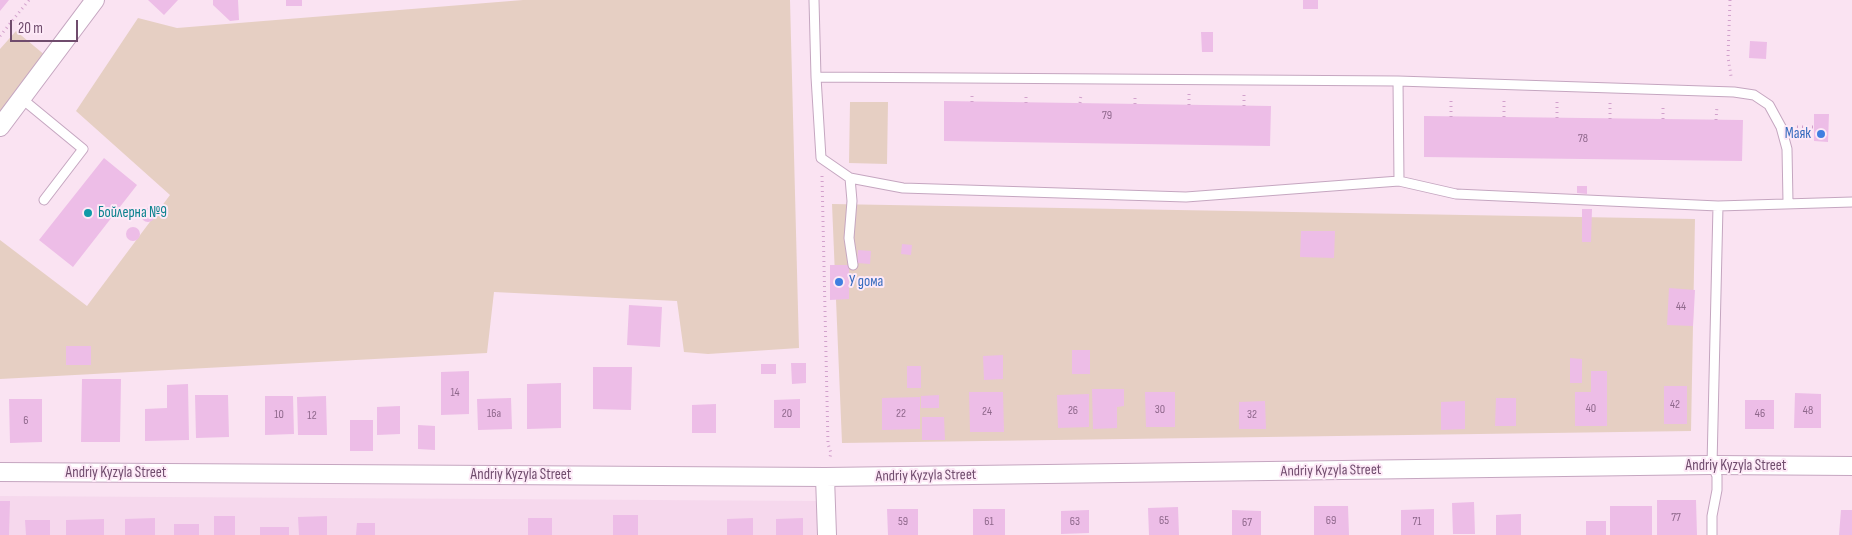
<!DOCTYPE html>
<meta charset="utf-8">
<style>
body{margin:0}
#map{position:relative;width:1852px;height:535px;overflow:hidden;background:#fae3f2;font-family:"Sofia Sans Condensed",sans-serif}
canvas{display:block}
.scale{position:absolute;left:10px;top:20px;width:68px;height:22px;box-sizing:border-box;border:2px solid #704c6d;border-top:0;padding-left:6px;font-size:15px;line-height:18px;white-space:nowrap;color:#704c6d;-webkit-text-stroke:4px #fde9f7;paint-order:stroke}
</style>
<div id="map">
<canvas width="1852" height="535"></canvas>
<div class="scale">20 m</div>
</div>
<script>
const g = document.querySelector('canvas').getContext('2d');
g.lineJoin = 'round';
function paint(path, color) {
  g.fillStyle = color;
  g.fill(path, 'evenodd');
}
function poly(rows) {
  const path = new Path2D();
  for (const r of rows) {
    if (r.length === 3) {
      path.moveTo(r[0] + r[2], r[1]);
      path.arc(r[0], r[1], r[2], 0, 2 * Math.PI);
      continue;
    }
    path.moveTo(r[0], r[1]);
    for (let i = 2; i < r.length; i += 2) path.lineTo(r[i], r[i + 1]);
  }
  return path;
}
function strokePath(path, color, width, dash) {
  g.strokeStyle = color;
  g.lineWidth = width;
  g.lineCap = dash ? 'butt' : 'round';
  g.setLineDash(dash || []);
  g.stroke(path);
}
function drawText(font, color, halo, rows, align = 'center') {
  g.font = font + ' "Sofia Sans Condensed",sans-serif';
  g.lineWidth = 4;
  g.setLineDash([]);
  g.textBaseline = 'middle';
  g.strokeStyle = halo;
  g.fillStyle = color;
  for (const [text, x, y, turn = 0] of rows) {
    g.save();
    g.translate(x, y);
    g.rotate((+turn || 0) * Math.PI / 180);
    g.textAlign = isNaN(turn) ? turn : align;
    if (halo) g.strokeText(text, 0, 0);
    g.fillText(text, 0, 0);
    g.restore();
  }
}
const residential = poly([
 [0,496,818,501,819,535,0,535]
]);
const green = poly([
 [523,0,790,0,799,348,708,354,684,352,677,301,494,292,487,353,0,379,0,240,87,306,170,195,76,111,138,18,177,28],
 [16,31,46,56,0,111,0,49],
 [850,102,888,102,887,164,849,163],
 [832,204,1695,219,1691,431,842,443]
]);
const building = poly([
 [0,0,9,0,0,11],
 [148,0,178,0,164,15],
 [213,0,238,0,239,20,230,21,213,5],
 [286,0,302,0,302,6,286,6],
 [1303,0,1318,0,1318,9,1303,9],
 [1201,32,1213,32,1213,52,1202,52],
 [1750,41,1767,42,1766,59,1749,58],
 [944,101,1271,106,1270,146,944,141],
 [1814,114,1829,114,1828,142,1814,141],
 [1424,116,1743,120,1742,161,1424,157],
 [104,158,137,185,73,267,39,240],
 [1577,186,1587,186,1587,194,1577,193],
 [148,215,7],
 [1582,209,1592,209,1591,242,1582,242],
 [133,234,7],
 [1301,231,1335,231,1334,258,1300,257],
 [902,244,912,245,911,255,901,254],
 [858,250,871,251,870,264,857,263],
 [830,265,849,265,849,299,830,300],
 [1669,288,1695,290,1693,326,1667,325],
 [629,305,662,307,660,347,627,345],
 [66,346,91,346,91,365,66,365],
 [1072,350,1090,350,1090,374,1072,374],
 [1003,355,1003,379,984,380,983,356],
 [1570,358,1582,359,1582,383,1570,383],
 [791,363,806,363,806,383,792,384],
 [761,364,776,364,776,374,761,374],
 [907,366,921,366,921,388,907,388],
 [593,367,632,367,631,410,593,409],
 [469,371,469,414,441,415,441,372],
 [1591,371,1607,371,1607,426,1575,426,1575,392,1591,392],
 [82,379,121,379,120,442,81,442],
 [561,383,561,428,527,429,527,384],
 [188,384,189,440,145,441,145,409,167,408,167,385],
 [1664,386,1687,386,1687,424,1664,424],
 [1092,389,1124,389,1124,406,1117,407,1117,428,1093,429],
 [969,392,1003,392,1004,432,970,432],
 [1145,392,1175,392,1175,427,1146,427],
 [1795,393,1821,394,1821,428,1794,428],
 [1089,394,1089,427,1058,428,1057,395],
 [195,395,228,395,229,437,196,438],
 [939,395,939,408,921,408,921,396],
 [265,396,293,396,294,434,265,435],
 [326,396,327,435,298,435,297,397],
 [920,397,920,429,882,430,882,398],
 [511,398,512,429,478,430,477,399],
 [1496,398,1516,398,1516,426,1495,426],
 [9,399,42,399,42,442,10,443],
 [800,399,800,428,774,428,774,400],
 [1745,400,1774,400,1774,429,1745,429],
 [1265,401,1266,429,1239,429,1239,402],
 [1465,401,1465,429,1441,430,1441,402],
 [716,404,716,433,692,433,692,405],
 [400,406,400,434,377,435,377,407],
 [922,417,944,417,945,440,922,440],
 [350,420,373,420,373,451,350,451],
 [418,425,435,426,435,450,418,449],
 [1657,500,1696,500,1697,535,1657,535],
 [0,501,10,501,9,535,0,535],
 [1474,502,1475,534,1453,534,1452,503],
 [1314,506,1348,506,1349,535,1314,535],
 [1610,506,1652,506,1652,535,1610,535],
 [1178,507,1179,535,1149,535,1148,508],
 [887,509,918,509,918,535,888,535],
 [973,509,1005,509,1005,535,973,535],
 [1434,509,1434,535,1401,535,1401,510],
 [1089,510,1089,533,1061,534,1061,511],
 [1232,510,1261,511,1261,535,1232,535],
 [1841,510,1852,510,1852,535,1839,535],
 [1521,514,1521,535,1496,535,1496,515],
 [613,515,638,515,638,535,613,535],
 [214,516,235,516,235,535,214,535],
 [327,516,327,535,299,535,298,517],
 [155,518,155,535,125,535,125,519],
 [528,518,552,518,552,535,528,535],
 [753,518,753,535,727,535,727,519],
 [803,518,803,535,776,535,776,519],
 [104,519,104,535,66,535,66,520],
 [25,520,50,520,50,535,26,535],
 [1586,521,1606,521,1606,535,1586,535],
 [357,523,375,523,375,535,356,535],
 [174,524,199,524,199,535,174,535],
 [260,527,289,527,289,535,260,535]
]);
const path = poly([
 [1730,0,1728,57,1731,76],
 [0,36,29,0],
 [972,102,972,92],
 [1026,103,1026,93],
 [1080,103,1081,94],
 [1135,104,1135,95],
 [1189,105,1189,93],
 [1244,106,1244,94],
 [1451,117,1451,97],
 [1504,117,1504,98],
 [1557,118,1557,101],
 [1610,119,1610,102],
 [1663,119,1663,105],
 [1716,120,1717,106],
 [1797,127,1814,127],
 [822,176,828,444,831,453,830,457]
]);
const service = poly([
 [814,0,816,77,821,158,850,178,903,188,1186,197,1399,181,1456,194,1718,206,1852,202],
 [816,77,1398,81,1734,92,1754,95,1769,105,1781,127,1787,149,1788,202],
 [1398,81,1399,181],
 [21,98,83,149,44,200],
 [850,178,852,201,849,238,853,265],
 [1712,535,1712,516,1717,490,1717,476,1712,465,1718,206]
]);
const minor = poly([
 [0,127,95,0],
 [0,472,825,477,1712,465,1852,466],
 [825,477,827,535]
]);
const markers = [
 [1821,134,5,"#3f7fe0"],
 [88,213,5,"#0f9aa8"],
 [839,282,5,"#3f7fe0"]
];
const numberNames = [
 ["79",1107,116],
 ["78",1583,139],
 ["44",1681,307],
 ["14",455,393],
 ["42",1675,405],
 ["40",1591,409],
 ["30",1160,410],
 ["26",1073,411],
 ["48",1808,411],
 ["24",987,412],
 ["16а",494,414],
 ["20",787,414],
 ["22",901,414],
 ["46",1760,414],
 ["10",279,415],
 ["32",1252,415],
 ["12",312,416],
 ["6",26,421],
 ["77",1676,518],
 ["65",1164,521],
 ["69",1331,521],
 ["59",903,522],
 ["61",989,522],
 ["63",1075,522],
 ["71",1417,522],
 ["67",1247,523]
];
const shopNames = [
 ["Маяк",1811,134],
 ["У дома",849,282,"left"]
];
const cultureNames = [
 ["Бойлерна №9",98,213]
];
const streetNames = [
 ["Andriy Kyzyla Street",1736,466],
 ["Andriy Kyzyla Street",1331,471,-1],
 ["Andriy Kyzyla Street",116,473],
 ["Andriy Kyzyla Street",521,475],
 ["Andriy Kyzyla Street",926,476,-1]
];
paint(residential, '#f6d8ed');
paint(green, '#e6cfc3');
paint(building, '#edbde7');
strokePath(service, '#c5a6c0', 11);
strokePath(minor, '#c5a6c0', 20);
strokePath(path, '#d2a1cc', 3, [1, 4]);
strokePath(service, '#fff', 9);
strokePath(minor, '#fff', 18);
for (const [x, y, r, color] of markers) {
  const dot = new Path2D();
  dot.arc(x, y, r, 0, 2 * Math.PI);
  g.fillStyle = color;
  g.fill(dot);
  strokePath(dot, '#fde9f7', 2);
}
drawText('12px', '#8f688c', null, numberNames);
drawText('15px', '#366cbe', '#fde9f7', shopNames, 'right');
drawText('15px', '#0d838f', '#fde9f7', cultureNames, 'left');
drawText('15px', '#704c6d', '#fde9f7', streetNames);
</script>
